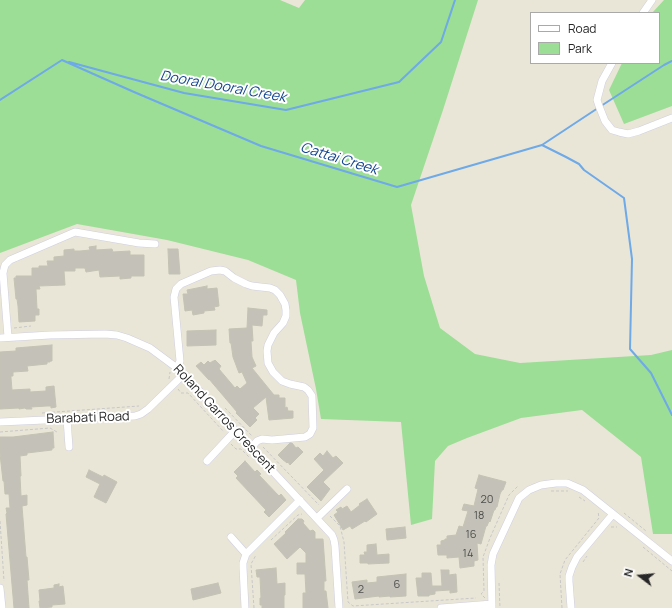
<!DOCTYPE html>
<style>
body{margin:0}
#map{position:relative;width:672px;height:608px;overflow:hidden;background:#e9e6d8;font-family:Manrope,sans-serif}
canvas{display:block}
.legend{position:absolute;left:530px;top:12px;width:130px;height:52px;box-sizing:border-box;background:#fff;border:1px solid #a9a9a9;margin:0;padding:5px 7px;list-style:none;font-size:12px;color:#272727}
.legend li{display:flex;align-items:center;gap:8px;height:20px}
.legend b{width:20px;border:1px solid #a9a9a9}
.north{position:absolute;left:620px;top:556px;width:40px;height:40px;-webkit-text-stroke:3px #fff;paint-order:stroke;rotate:286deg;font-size:11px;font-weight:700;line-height:16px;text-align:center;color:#272727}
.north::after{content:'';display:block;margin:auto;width:14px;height:18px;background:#272727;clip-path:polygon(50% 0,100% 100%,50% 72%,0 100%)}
</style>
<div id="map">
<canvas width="672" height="608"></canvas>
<ul class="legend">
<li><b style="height:5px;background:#fff"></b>Road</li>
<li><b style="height:11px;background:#9cde96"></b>Park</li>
</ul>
<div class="north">N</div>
</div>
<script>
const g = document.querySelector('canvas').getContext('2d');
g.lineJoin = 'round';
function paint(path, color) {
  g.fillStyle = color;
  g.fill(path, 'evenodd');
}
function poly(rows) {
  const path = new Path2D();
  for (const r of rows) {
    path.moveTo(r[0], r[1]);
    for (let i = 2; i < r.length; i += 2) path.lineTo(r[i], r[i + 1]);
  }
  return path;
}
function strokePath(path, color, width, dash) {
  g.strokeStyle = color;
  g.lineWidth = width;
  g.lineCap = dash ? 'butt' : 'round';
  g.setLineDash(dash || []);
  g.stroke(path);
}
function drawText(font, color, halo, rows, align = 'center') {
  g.font = font + ' Manrope,sans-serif';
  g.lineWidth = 4;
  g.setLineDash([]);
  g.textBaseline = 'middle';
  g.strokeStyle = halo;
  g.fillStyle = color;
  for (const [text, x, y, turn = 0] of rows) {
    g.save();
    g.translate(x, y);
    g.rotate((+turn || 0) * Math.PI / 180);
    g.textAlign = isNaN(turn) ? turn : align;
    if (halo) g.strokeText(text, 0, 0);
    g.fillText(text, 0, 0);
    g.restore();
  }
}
const green = poly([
 [0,0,280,0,299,8,305,0,478,0,443,110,411,205,424,276,440,328,475,354,520,363,651,355,672,350,672,534,653,534,641,457,582,410,521,418,467,438,448,446,435,461,432,519,411,525,401,422,321,419,316,389,300,313,296,280,248,260,167,240,77,224,0,253],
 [664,0,672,0,672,106,624,124,609,90,622,63,659,63,659,13,652,13]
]);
const stream = poly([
 [62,60,134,92,261,146,397,187,542,145,598,108],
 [69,62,184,93,286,110,399,82,441,42,455,0],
 [0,100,62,60],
 [601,106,664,65,672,61],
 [542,145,566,157,579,164,584,170,624,198,632,259,630,349,651,373,672,415]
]);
const building = poly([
 [96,246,96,250,112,249,113,252,130,251,130,255,144,255,144,276,131,276,131,278,120,279,120,276,100,277,99,270,86,272,85,268,75,268,75,271,64,271,65,285,39,286,40,289,36,289,37,309,39,309,39,315,35,315,35,321,19,322,18,306,17,299,16,299,14,278,16,278,16,276,32,276,32,268,39,268,39,266,48,266,47,261,54,261,54,257,64,256,64,250,74,249,74,251,80,251,90,250,89,247,96,246],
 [168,249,178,249,180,274,169,274,168,249],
 [207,286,207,289,217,288,219,306,214,307,215,310,204,311,204,313,193,315,192,310,185,311,183,294,188,294,187,290,207,286],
 [248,308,267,310,267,315,263,315,262,326,252,325,253,341,251,341,252,357,256,366,252,368,274,395,279,395,279,398,285,398,285,408,287,407,288,411,293,411,293,418,269,420,266,397,253,408,259,414,255,418,257,420,250,427,236,413,237,412,209,379,209,380,196,366,201,362,204,365,208,361,210,363,213,361,214,361,215,360,221,366,219,369,235,388,237,386,240,389,247,383,242,372,239,373,233,357,231,343,230,343,229,329,247,328,248,308],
 [216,330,216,345,187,346,187,331,216,330],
 [52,345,52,361,50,361,50,362,47,362,47,364,27,366,28,371,13,372,13,376,11,376,11,378,12,390,30,389,30,392,46,391,46,387,54,386,56,407,51,408,51,406,47,406,31,407,32,409,26,409,25,408,19,409,19,408,0,409,0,352,16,351,16,348,52,345],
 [53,432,54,448,52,448,52,450,27,453,27,455,20,456,21,476,20,476,21,496,27,495,27,505,22,506,26,557,27,557,29,580,27,580,29,608,14,608,6,514,7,513,6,508,10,508,9,494,5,494,4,481,3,481,0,454,0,437,13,437,53,432],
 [290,443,292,443,296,448,298,447,303,452,290,465,288,462,287,463,282,459,278,455,290,443],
 [327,451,333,458,336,456,343,463,323,482,330,489,321,501,307,487,324,470,314,459,320,453,323,456,327,451],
 [245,461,255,472,257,470,261,474,259,475,279,496,281,494,286,500,269,517,264,512,266,510,236,478,238,476,234,472,245,461],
 [89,470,103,477,104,475,117,482,106,503,94,497,100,484,86,477,89,470],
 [479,475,506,482,503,490,502,490,500,494,497,507,496,507,495,510,494,510,490,522,489,521,487,526,486,526,481,544,477,543,478,560,474,561,474,566,460,568,459,557,447,558,447,555,438,555,437,545,441,545,441,541,445,540,445,539,447,539,447,536,456,535,459,526,463,527,468,511,462,510,464,504,474,506,478,489,475,488,479,475],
 [367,499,377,514,366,522,365,521,352,529,350,526,343,530,334,515,338,512,336,510,341,507,342,509,347,506,351,512,360,505,359,504,367,499],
 [298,519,302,519,304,521,303,523,310,531,313,530,315,532,315,539,323,539,326,581,324,581,324,591,326,591,328,608,303,608,303,593,306,593,305,574,297,574,297,563,306,563,306,553,300,547,287,559,274,544,286,533,285,532,298,519],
 [405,527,406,538,387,540,386,529,405,527],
 [376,544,377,555,389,554,389,563,368,564,368,563,360,563,360,555,365,555,364,552,367,552,367,545,376,544],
 [276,568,277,584,285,583,285,595,284,595,284,608,262,608,262,605,260,605,260,598,261,598,260,577,257,577,256,570,276,568],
 [441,570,449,570,449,575,456,574,457,592,450,593,450,590,435,591,435,594,429,595,429,596,418,596,416,578,422,578,422,573,431,573,432,586,442,586,441,570],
 [406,574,406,596,390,597,390,596,379,597,379,596,355,599,352,582,367,580,367,583,377,582,377,577,406,574],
 [218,583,221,593,193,600,191,589,218,583],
 [59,584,59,587,63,586,65,604,52,605,52,607,40,608,39,601,40,601,39,590,54,588,54,585,59,584]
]);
const path = poly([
 [14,328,31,326],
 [169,379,170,372],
 [178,389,181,393,188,393,224,432],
 [225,408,252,436],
 [42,413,139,406],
 [0,432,50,428,57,432],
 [231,444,236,449,241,449,249,457],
 [263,447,319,505],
 [551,491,568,491],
 [579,497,585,501],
 [624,513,646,531],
 [330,516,340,526,344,542,348,602,353,606,476,598],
 [0,521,4,581],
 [611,527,617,527],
 [271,540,298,515,302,514],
 [643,547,672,571],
 [583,562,587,556],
 [499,583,500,608],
 [485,598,481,594,484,591,483,557,490,538,509,495,518,486],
 [254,608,251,564,256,555],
 [562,608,560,574,565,560,599,518,598,511]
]);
const minor = poly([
 [643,13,652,0],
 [612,63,602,81,597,100,599,106,605,121,612,130,619,132,628,134,639,131,672,118],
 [8,337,3,273,5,265,10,260,75,232,139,243,155,244],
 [0,338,50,335,105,334,117,335,127,338,150,348,177,368,184,374,251,448,332,535,334,540,335,546,339,608],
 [177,368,180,361,174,297,176,289,181,284,211,271,220,270,225,271,234,278,246,284,252,286,270,288,275,290,280,295,285,304,286,310,286,316,283,323,274,333,268,345,267,351,268,363,273,372,282,381,290,384,304,387,308,390,312,396,313,428,310,434,305,437,272,440,262,439,257,441,251,448],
 [67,419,69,447],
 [0,422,135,416,141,414,148,409,184,374],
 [207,461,235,431],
 [317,518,347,489],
 [231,537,246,554,243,563,243,567,245,608],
 [246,554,300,500],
 [0,588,2,608],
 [441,608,492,604],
 [492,608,491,565,493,554,519,498,529,490,541,485,556,483,567,483,583,490,672,561],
 [571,608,569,581,569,576,572,567,577,557,613,514]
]);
const numberNames = [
 ["20",487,500],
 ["18",479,516],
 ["16",471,535],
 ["14",468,554],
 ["6",397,585],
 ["2",361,590]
];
const streetNames = [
 ["Barabati Road",88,418,-2],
 ["Roland Garros Crescent",224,419,47]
];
const waterNames = [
 ["Dooral Dooral Creek",223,87,10],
 ["Cattai Creek",339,159,17]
];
paint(green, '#9cde96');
strokePath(stream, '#6ea9e8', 2);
paint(building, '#c4c2b8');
strokePath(building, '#c4c2b2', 1);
strokePath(minor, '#cfcedf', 8);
strokePath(path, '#c7c7c7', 1, [3, 2]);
strokePath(minor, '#fff', 7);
drawText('11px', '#4e4e4b', null, numberNames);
drawText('13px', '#272727', '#fff', streetNames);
drawText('italic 14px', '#12458f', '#fff', waterNames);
</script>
